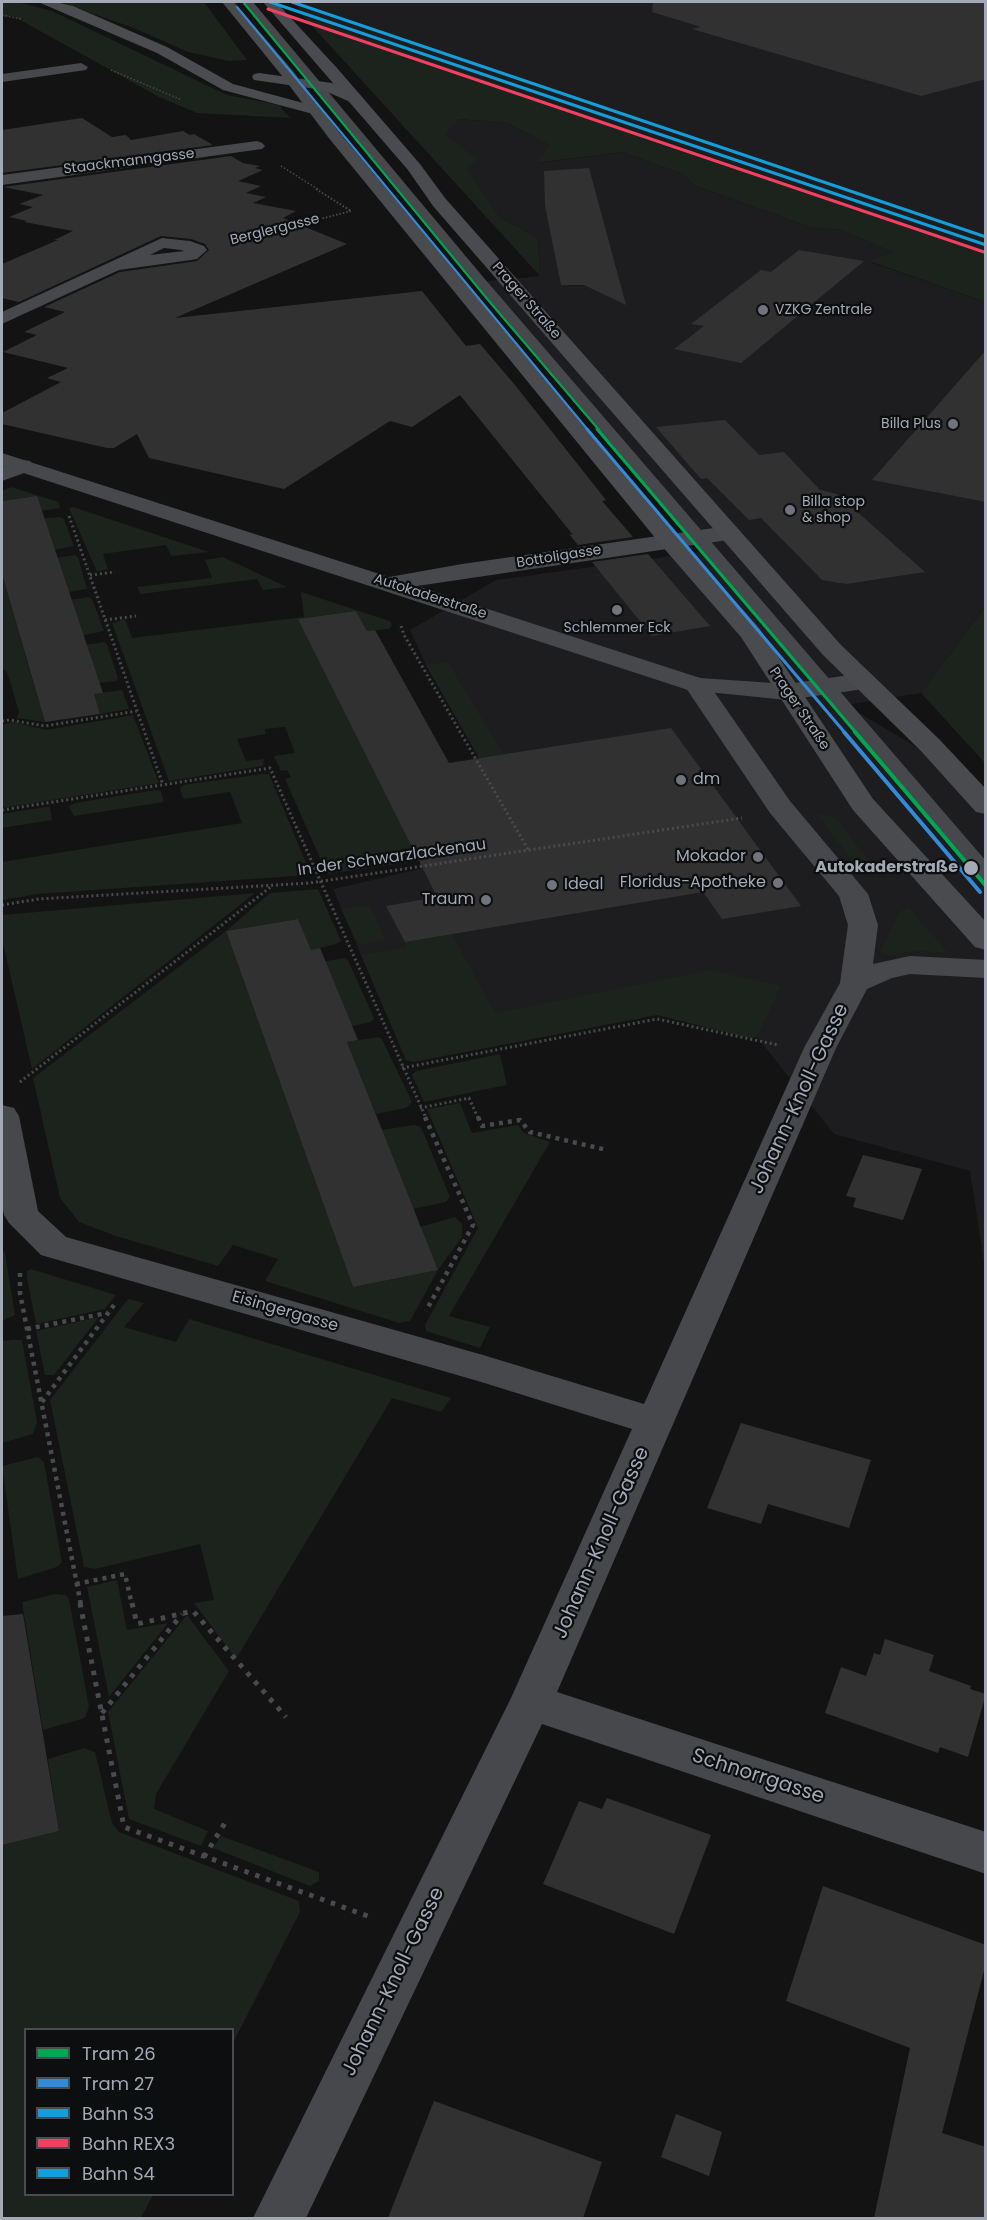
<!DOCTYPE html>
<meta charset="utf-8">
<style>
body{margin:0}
#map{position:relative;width:987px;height:2220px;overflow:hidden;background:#131313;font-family:Poppins,sans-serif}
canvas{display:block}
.frame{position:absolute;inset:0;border:3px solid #a3a9b5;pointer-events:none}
.legend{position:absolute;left:24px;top:2028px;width:210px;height:168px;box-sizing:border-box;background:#0d0e0f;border:2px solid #494c51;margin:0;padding:8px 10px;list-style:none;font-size:18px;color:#a3a9b5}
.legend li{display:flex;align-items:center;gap:12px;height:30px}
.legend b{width:30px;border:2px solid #494c51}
</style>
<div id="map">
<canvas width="987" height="2220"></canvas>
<div class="frame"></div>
<ul class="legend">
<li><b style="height:8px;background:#00a651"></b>Tram 26</li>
<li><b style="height:8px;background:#338bd7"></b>Tram 27</li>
<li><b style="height:8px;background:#159dd9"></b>Bahn S3</li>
<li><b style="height:8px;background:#f24062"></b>Bahn REX3</li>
<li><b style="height:8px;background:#159dd9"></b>Bahn S4</li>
</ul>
</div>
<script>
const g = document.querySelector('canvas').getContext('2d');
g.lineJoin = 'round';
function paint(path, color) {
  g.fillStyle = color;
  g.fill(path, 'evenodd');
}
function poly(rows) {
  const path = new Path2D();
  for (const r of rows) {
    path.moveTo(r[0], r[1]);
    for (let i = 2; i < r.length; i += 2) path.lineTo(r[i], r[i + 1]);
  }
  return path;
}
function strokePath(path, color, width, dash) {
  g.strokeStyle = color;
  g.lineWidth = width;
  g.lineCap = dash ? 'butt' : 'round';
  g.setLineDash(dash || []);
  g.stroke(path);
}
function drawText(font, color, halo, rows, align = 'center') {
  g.font = font + ' Poppins,sans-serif';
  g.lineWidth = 4.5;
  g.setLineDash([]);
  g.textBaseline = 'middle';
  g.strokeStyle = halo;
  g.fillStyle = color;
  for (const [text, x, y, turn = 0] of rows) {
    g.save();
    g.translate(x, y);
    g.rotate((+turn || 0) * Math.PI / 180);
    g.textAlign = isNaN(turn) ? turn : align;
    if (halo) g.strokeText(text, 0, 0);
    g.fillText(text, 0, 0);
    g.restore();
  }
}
const built = poly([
 [295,2,985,2,985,252,303,16],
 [459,119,507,123,551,145,537,163,623,152,680,173,696,186,810,227,841,230,894,252,870,262,985,302,985,607,921,693,846,705,985,788,985,1269,970,1171,834,1134,757,1037,749,1038,657,1015,413,1062,406,1060,333,889,528,844,426,665,410,630,496,580,708,551,479,282,540,276,538,238,500,217,466,169,477,159,444,135]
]);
const green = poly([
 [2,2,18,2,52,11,227,95,279,105,290,118,197,113,159,97,13,16,2,17],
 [61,2,204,2,247,60,229,61,188,52,136,29],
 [303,16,985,252,985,302,869,261,893,252,841,230,810,227,696,186,680,173,623,152,536,163,550,145,507,123,459,119,445,135,478,159,467,169,500,217,538,238,540,276],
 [11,487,59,502,60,508,35,512,30,497,2,501,2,491],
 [73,507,209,552,171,556,166,545,103,554,108,569,97,572,69,508],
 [61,517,64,519,74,546,48,551,37,519],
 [75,555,78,557,87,589,61,593,50,559],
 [223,557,287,587,263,590,257,579,141,594,137,587,212,578,205,560],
 [2,574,30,672,45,722,17,718,19,712,7,672,2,668],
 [301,592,390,621,392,625,389,629,367,631,356,611,299,619,515,847,327,874,285,779,291,777,287,770,281,771,274,756,295,753,285,727,265,729,266,734,237,739,246,761,264,759,263,766,169,781,112,623,125,619,132,638,304,617],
 [89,597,92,599,104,631,76,637,64,601],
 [985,607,985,763,921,693],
 [104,642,107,644,118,678,116,681,91,684,78,646],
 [448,662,546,825,528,844,426,665],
 [122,690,129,709,100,714,94,694],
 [133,715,159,783,2,808,2,725,13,722,46,730],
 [262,774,269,774,309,870,309,875,38,894,2,900,2,862,242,823,230,792,183,799,180,788,183,785],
 [155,790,161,791,164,802,74,816,69,806,75,803],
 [45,807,50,807,52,820,2,828,2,814],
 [816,813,835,817,876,870,865,870,858,868],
 [318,889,341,941,336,944,311,950,298,919,226,931,353,1287,438,1270,420,1227,455,1217,462,1224,462,1237,438,1270,410,1321,399,1323,265,1281,278,1259,233,1245,218,1266,116,1236,79,1222,60,1198,33,1078,226,931,270,893],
 [255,893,32,1069,2,939,2,915],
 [370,905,385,940,358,945,341,909],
 [910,908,910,909,948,953,918,951,889,955,880,952,900,911],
 [452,934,495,1013,711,970,781,986,757,1037,749,1038,657,1015,413,1062,406,1060,361,955,406,948,405,942],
 [344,958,348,960,374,1018,371,1022,352,1026,315,963],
 [379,1037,382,1039,412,1102,406,1108,376,1114,347,1042],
 [500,1054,507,1085,424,1102,412,1075,416,1071],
 [460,1103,472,1133,518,1125,524,1133,550,1142,449,1316,490,1327,480,1348,426,1331,425,1325,478,1228,427,1109],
 [414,1125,421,1127,450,1197,446,1202,413,1209,381,1130],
 [2,1250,5,1253,15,1315,2,1321],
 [31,1269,116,1295,105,1309,36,1324,27,1278,27,1271],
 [128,1299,144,1303,124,1327,176,1342,189,1319,451,1398,441,1412,392,1398,236,1659,194,1603,214,1600,200,1544,95,1569,84,1567,50,1400],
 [99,1317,54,1375,45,1375,36,1331],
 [12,1340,22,1340,37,1422,33,1434,2,1443,2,1341],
 [38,1457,44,1462,62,1562,57,1567,18,1579,2,1466],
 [117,1580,127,1630,168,1623,109,1697,87,1587],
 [55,1594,66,1595,69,1599,89,1707,85,1718,43,1730,22,1602],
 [187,1615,229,1671,156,1794,154,1809,208,1831,201,1846,129,1819,108,1712],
 [84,1748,95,1752,112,1823,119,1832,299,1901,300,1912,233,2043,232,2030,26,2030,26,2194,153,2195,141,2218,2,2218,2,1845,59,1831,48,1759],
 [221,1836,319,1872,319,1881,310,1886,213,1848]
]);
const building = poly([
 [653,2,986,2,986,79,921,96,692,29,701,27,652,12],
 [82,118,112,137,126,135,131,140,183,131,190,135,194,134,213,145,2,173,2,130],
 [231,156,243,163,260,166,255,168,263,170,238,181,261,186,246,193,266,197,253,203,296,211,283,218,347,244,175,318,422,291,466,346,480,344,515,385,606,500,602,501,633,537,578,545,569,534,573,535,460,395,412,427,390,421,284,489,149,458,137,434,114,448,107,448,2,424,2,413,61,382,47,378,68,368,3,352,37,335,24,332,65,312,44,307,120,272,197,261,209,250,205,244,191,239,161,236,19,302,2,298,2,264,58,240,54,240,73,231,24,222,27,221,9,217,33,207,19,204,43,195,3,187],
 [589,168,626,305,584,285,561,285,545,206,544,171],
 [799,250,864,261,741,363,674,349,704,326,691,324,761,270,771,272],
 [986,350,986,502,872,480],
 [725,420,759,455,784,452,820,490,837,494,925,572,846,584,822,580,761,518,749,520,707,478,701,479,656,427],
 [37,496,103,693,94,694,100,714,45,722,2,574,2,501],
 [648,554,710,626,652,636,592,562],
 [356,611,367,631,375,630,449,763,671,728,801,906,722,919,703,892,405,942,386,906,437,897,298,619],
 [298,919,311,950,320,948,358,1040,347,1042,438,1270,353,1287,226,931],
 [863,1155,922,1169,903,1220,853,1207,856,1198,846,1196],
 [741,1423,871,1460,849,1528,768,1504,761,1524,707,1508],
 [23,1614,59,1831,2,1845,2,1616],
 [885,1639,934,1655,929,1671,971,1686,970,1689,986,1694,968,1757,940,1747,938,1753,825,1713,841,1667,866,1676,874,1653,880,1655],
 [607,1798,711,1835,674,1934,543,1884,579,1801,602,1809],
 [823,1886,986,1945,986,1963,942,2133,986,2147,986,2218,874,2218,910,2048,786,2001],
 [434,2101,602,2162,583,2218,388,2218],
 [676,2114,722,2132,709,2176,661,2157]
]);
const pathFar4 = poly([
 [2,15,21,19],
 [111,70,182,100],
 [281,166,319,190]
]);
const pathFar3 = poly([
 [316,189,351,211],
 [231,242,351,211]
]);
const pathFar2 = poly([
 [69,516,163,785],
 [90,575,115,572],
 [105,620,136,616],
 [401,626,404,635,529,851],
 [2,721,10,720,45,726,137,711],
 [2,810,270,768,426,1118],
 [2,905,39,899,310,883,742,818],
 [402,1068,657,1019,778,1045],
 [20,1082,272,886],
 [420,1108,469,1098,478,1118]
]);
const pathFar1 = poly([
 [425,1117,473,1225,426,1311],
 [478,1117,482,1126,520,1120,530,1132,607,1150],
 [20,1273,20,1293,81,1605],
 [27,1329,107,1313],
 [42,1402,114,1305],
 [76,1584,125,1574,132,1605]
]);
const path = poly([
 [80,1603,124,1827,373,1918],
 [132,1603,137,1624,193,1611,286,1717],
 [102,1713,182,1614],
 [204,1857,228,1818]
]);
const service = poly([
 [243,2,253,2,484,278,986,861,986,881,979,879,474,284,243,2]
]);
const minor = poly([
 [81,63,88,67,86,70,2,82,2,74,81,63],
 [257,141,262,143,265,146,262,149,2,185,2,175,257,141],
 [162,238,190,241,204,246,207,250,197,259,191,260,119,270,2,324,2,312,162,238],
 [164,248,181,250,184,251,150,255,164,248],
 [22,460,30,461,33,466,30,471,2,481,2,467,22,460],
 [697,677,706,680,790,801,868,894,878,925,873,964,910,956,986,960,986,978,910,974,892,978,867,989,836,1048,557,1692,986,1832,986,1874,542,1724,306,2218,253,2218,511,1698,632,1429,478,1381,41,1255,9,1223,4,1215,2,1204,2,1105,14,1108,19,1116,38,1211,66,1237,483,1355,644,1404,804,1048,840,983,848,925,839,896,770,813,684,685,688,680,697,677]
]);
const tertiary = poly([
 [2,453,389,577,462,564,728,526,736,528,739,533,736,538,728,540,417,586,700,678,787,684,864,673,873,676,877,681,873,686,864,689,787,700,688,690,2,466,2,453]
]);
const secondary = poly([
 [38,2,56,2,73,6,167,47,233,84,318,107,320,110,313,114,223,90,157,53,38,2],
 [259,73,332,83,364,101,357,105,323,90,254,80,252,77,254,74,259,73]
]);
const primary = poly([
 [222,2,234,2,293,71,338,131,677,535,759,628,873,799,986,922,986,950,975,947,853,810,741,637,661,545,328,137,283,77,222,2],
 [263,2,276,2,337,68,420,164,445,198,841,645,939,739,986,789,986,814,976,812,921,751,823,655,433,206,408,170,263,2]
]);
const rail1 = poly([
 [270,2,986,245]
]);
const rail2 = poly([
 [268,9,984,252]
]);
const rail3 = poly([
 [292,2,986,237]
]);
const tram1Far2 = poly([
 [243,2,488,300,599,430]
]);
const tram1Far1 = poly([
 [597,429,857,734]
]);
const tram1 = poly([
 [855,732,986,886]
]);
const tram2Far2 = poly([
 [237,7,588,430]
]);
const tram2Far1 = poly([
 [587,429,846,734]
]);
const tram2 = poly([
 [844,732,980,892]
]);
const markers = [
 [763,310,6,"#71747c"],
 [953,424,6,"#71747c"],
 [790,510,6,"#71747c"],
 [617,610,6,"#71747c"],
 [681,780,6,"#71747c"],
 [758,857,6,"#71747c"],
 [971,868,8,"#a3a9b5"],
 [778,883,6,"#71747c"],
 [552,885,6,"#71747c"],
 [486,900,6,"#71747c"]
];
const farStreetnames = [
 ["Staackmanngasse",129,162,-7],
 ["Berglergasse",275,230,-14],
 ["Prager Straße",526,301,49],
 ["Bottoligasse",559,557,-9],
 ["Autokaderstraße",430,597,18],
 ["Prager Straße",799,709,56]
];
const farPoinames = [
 ["VZKG Zentrale",775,310],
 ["Billa Plus",941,424,"right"],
 ["Billa stop",802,502],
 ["& shop",802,518],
 ["Schlemmer Eck",617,628,"center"]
];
const poiNames = [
 ["dm",693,780,"left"],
 ["Mokador",746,857],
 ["Floridus-Apotheke",766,883],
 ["Ideal",564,885,"left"],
 ["Traum",474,900]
];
const streetNames = [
 ["In der Schwarzlackenau",392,858,-8],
 ["Eisingergasse",285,1312,16]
];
const stopNames = [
 ["Autokaderstraße",958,868]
];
const nearStreetnames = [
 ["Johann-Knoll-Gasse",800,1099,-65],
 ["Johann-Knoll-Gasse",602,1543,-66],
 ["Schnorrgasse",758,1777,18],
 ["Johann-Knoll-Gasse",394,1982,-64]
];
paint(built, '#1d1d1f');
paint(green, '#1c221c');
paint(building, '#313132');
strokePath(pathFar4, '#494a4e', 1.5, [1.5, 2]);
strokePath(pathFar3, '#494a4e', 2, [1.5, 2]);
strokePath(pathFar2, '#494a4e', 3, [2, 3]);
strokePath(pathFar1, '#494a4e', 4.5, [4, 5]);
strokePath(path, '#494a4e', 5, [4.5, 7]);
paint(service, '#47484c');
paint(minor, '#47484c');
paint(tertiary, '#47484c');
paint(secondary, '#4b4c50');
paint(primary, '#4a4b4e');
strokePath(rail1, '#159dd9', 3);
strokePath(rail2, '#f24062', 3);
strokePath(rail3, '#159dd9', 3);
strokePath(tram1Far2, '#00a651', 2);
strokePath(tram1Far1, '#00a651', 3);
strokePath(tram1, '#00a651', 4);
strokePath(tram2Far2, '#338bd7', 2);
strokePath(tram2Far1, '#338bd7', 3);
strokePath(tram2, '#338bd7', 4);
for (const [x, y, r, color] of markers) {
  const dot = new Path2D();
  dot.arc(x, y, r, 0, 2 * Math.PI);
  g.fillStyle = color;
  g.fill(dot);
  strokePath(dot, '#0d0e0f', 2);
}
drawText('14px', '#a3a9b5', '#0d0e0f', farStreetnames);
drawText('14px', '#a3a9b5', '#0d0e0f', farPoinames, 'left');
drawText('16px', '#a3a9b5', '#0d0e0f', poiNames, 'right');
drawText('16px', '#a3a9b5', '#0d0e0f', streetNames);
drawText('bold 16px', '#a3a9b5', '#0d0e0f', stopNames, 'right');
drawText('20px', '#a3a9b5', '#0d0e0f', nearStreetnames);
</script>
